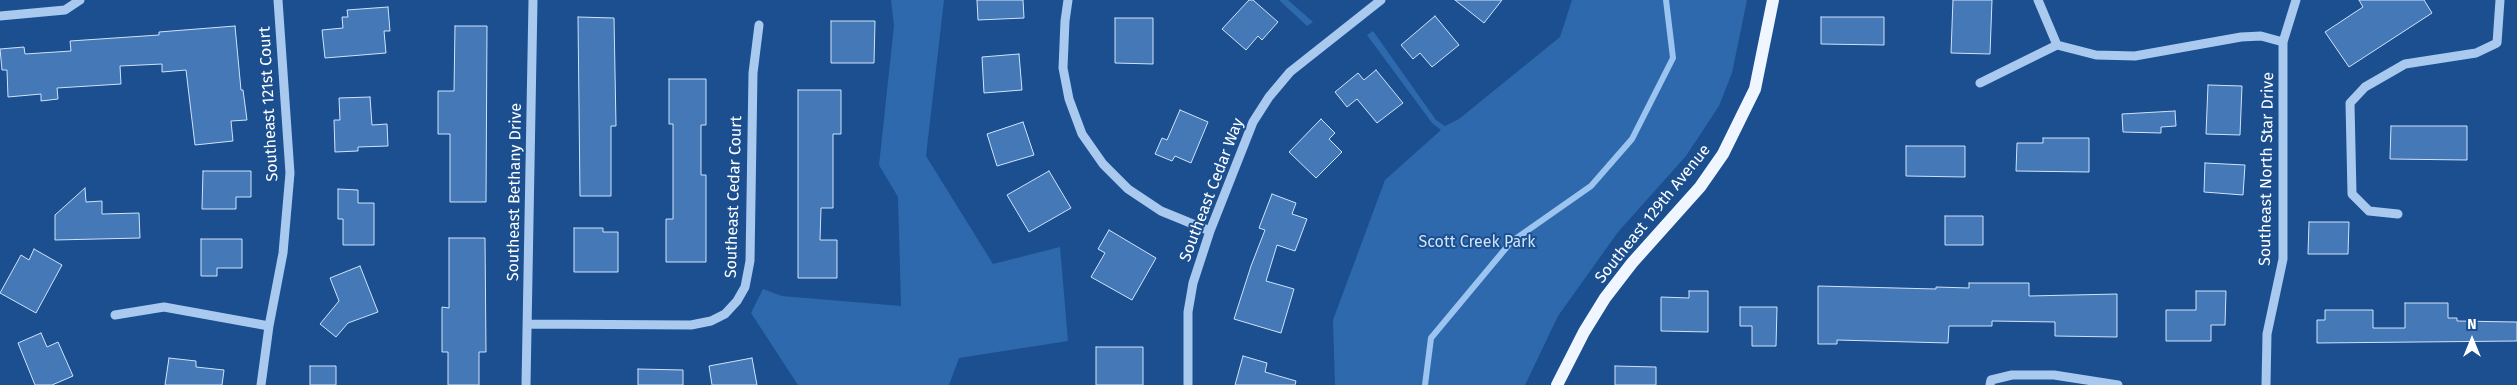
<!DOCTYPE html>
<style>
body{margin:0}
#map{position:relative;width:2517px;height:385px;overflow:hidden;background:#1b4f8f;font-family:"Fira Sans",sans-serif}
canvas{display:block}
.north{position:absolute;left:2447px;top:315px;width:50px;height:50px;-webkit-text-stroke:4px #1b4f8f;paint-order:stroke;rotate:0deg;font-size:14px;font-weight:700;line-height:20px;text-align:center;color:#fff}
.north::after{content:'';display:block;margin:auto;width:18px;height:22px;background:#fff;clip-path:polygon(50% 0,100% 100%,50% 72%,0 100%)}
</style>
<div id="map">
<canvas width="2517" height="385"></canvas>
<div class="north">N</div>
</div>
<script>
const g = document.querySelector('canvas').getContext('2d');
g.lineJoin = 'round';
function paint(path, color) {
  g.fillStyle = color;
  g.fill(path, 'evenodd');
}
function poly(rows) {
  const path = new Path2D();
  for (const r of rows) {
    path.moveTo(r[0], r[1]);
    for (let i = 2; i < r.length; i += 2) path.lineTo(r[i], r[i + 1]);
  }
  return path;
}
function strokePath(path, color, width, dash) {
  g.strokeStyle = color;
  g.lineWidth = width;
  g.lineCap = dash ? 'butt' : 'round';
  g.setLineDash(dash || []);
  g.stroke(path);
}
function drawText(font, color, halo, rows, align = 'center') {
  g.font = font + ' "Fira Sans",sans-serif';
  g.lineWidth = 4;
  g.setLineDash([]);
  g.textBaseline = 'middle';
  g.strokeStyle = halo;
  g.fillStyle = color;
  for (const [text, x, y, turn = 0] of rows) {
    g.save();
    g.translate(x, y);
    g.rotate((+turn || 0) * Math.PI / 180);
    g.textAlign = isNaN(turn) ? turn : align;
    if (halo) g.strokeText(text, 0, 0);
    g.fillText(text, 0, 0);
    g.restore();
  }
}
const green = poly([
 [891,0,944,0,926,156,993,264,1060,247,1068,341,959,358,949,385,798,385,751,313,763,289,782,296,901,306,898,197,879,165,894,26],
 [1279,0,1288,0,1313,22,1307,26],
 [1572,0,1747,0,1732,73,1719,106,1686,156,1618,232,1558,316,1525,385,1335,385,1333,320,1385,180,1441,130,1432,123,1367,35,1373,31,1436,120,1445,126,1459,119,1560,37]
]);
const stream = poly([
 [1425,385,1431,338,1511,242,1591,186,1632,139,1673,58,1666,0]
]);
const building = poly([
 [977,0,1023,0,1024,18,978,20,977,0],
 [1249,0,1253,0,1278,22,1262,40,1258,36,1246,50,1222,29,1249,0],
 [1455,0,1502,0,1484,23,1455,0],
 [1953,0,1992,0,1990,54,1951,53,1953,0],
 [2359,0,2424,0,2432,13,2349,67,2325,32,2363,7,2359,0],
 [388,7,390,31,384,31,386,53,325,58,322,30,343,28,342,17,348,17,347,10,388,7],
 [1435,16,1459,45,1432,67,1420,53,1413,59,1401,45,1435,16],
 [578,17,614,18,616,126,611,126,611,196,580,196,578,17],
 [1821,17,1884,17,1884,45,1821,44,1821,17],
 [1115,18,1153,18,1153,64,1115,63,1115,18],
 [831,21,875,21,874,63,831,63,831,21],
 [235,26,241,90,243,90,247,120,231,121,233,141,195,145,186,70,162,72,162,64,120,66,121,84,57,88,58,99,41,101,41,94,8,97,7,70,2,70,0,49,24,47,25,54,71,51,70,41,159,35,159,32,235,26],
 [455,26,487,26,486,202,450,202,450,134,438,134,438,91,454,91,455,26],
 [1019,54,1022,90,984,93,982,57,1019,54],
 [1376,70,1403,103,1377,123,1357,99,1347,107,1335,92,1358,73,1364,80,1376,70],
 [669,79,706,79,706,125,701,125,701,175,706,175,706,262,666,262,666,219,673,219,673,124,669,124,669,79],
 [2208,85,2242,86,2240,135,2206,134,2208,85],
 [798,90,841,90,841,134,833,134,833,208,821,208,820,240,837,240,837,278,798,278,798,90],
 [370,97,372,125,387,124,388,146,358,147,358,151,335,152,334,120,340,120,339,98,370,97],
 [1180,110,1208,122,1191,163,1175,156,1172,161,1155,154,1162,138,1167,140,1180,110],
 [2175,111,2176,126,2161,127,2161,133,2123,132,2122,114,2175,111],
 [1321,119,1335,133,1329,139,1342,152,1316,178,1289,152,1321,119],
 [1023,122,1034,155,997,166,987,134,1023,122],
 [2391,126,2467,126,2467,160,2390,159,2391,126],
 [2043,138,2089,138,2089,172,2016,171,2017,143,2043,143,2043,138],
 [1906,146,1965,146,1965,177,1906,176,1906,146],
 [2205,163,2245,165,2243,195,2204,192,2205,163],
 [203,171,251,171,251,197,236,197,236,209,202,209,203,171],
 [1049,171,1071,208,1029,232,1007,195,1049,171],
 [85,188,86,202,102,201,102,214,139,213,140,238,55,240,55,215,85,188],
 [338,189,358,190,358,203,374,203,374,245,343,245,343,219,338,219,338,189],
 [1272,194,1296,203,1292,214,1307,219,1295,251,1277,245,1266,281,1294,289,1281,333,1234,319,1251,266,1265,230,1259,228,1272,194],
 [1945,216,1983,216,1983,245,1945,245,1945,216],
 [2309,222,2349,222,2348,254,2308,254,2309,222],
 [574,228,603,228,603,232,618,232,618,272,574,272,574,228],
 [1109,230,1156,258,1132,300,1091,277,1105,253,1098,249,1109,230],
 [449,238,485,238,486,352,479,352,479,385,448,385,448,352,442,352,442,307,449,308,449,238],
 [201,239,242,239,242,268,217,268,217,276,201,276,201,239],
 [34,249,62,265,36,313,0,293,21,255,29,260,34,249],
 [360,266,378,312,348,323,336,337,320,324,339,301,330,278,360,266],
 [1969,283,2029,283,2029,296,2117,294,2117,337,2055,336,2055,322,1992,321,1992,326,1949,326,1948,343,1837,340,1837,344,1818,344,1818,286,1936,289,1936,287,1969,288,1969,283],
 [1689,291,1708,291,1708,332,1661,331,1661,297,1689,298,1689,291],
 [2196,291,2226,291,2225,325,2211,325,2211,341,2166,341,2166,310,2196,310,2196,291],
 [2405,303,2448,303,2448,318,2457,318,2457,321,2517,322,2517,341,2317,343,2317,320,2325,320,2325,310,2373,310,2373,328,2405,328,2405,303],
 [1740,307,1777,307,1776,346,1752,346,1752,326,1740,326,1740,307],
 [41,333,47,347,58,342,73,376,52,385,35,385,18,343,41,333],
 [1096,347,1143,347,1143,385,1096,385,1096,347],
 [1243,356,1267,363,1265,372,1296,381,1295,385,1235,385,1243,356],
 [169,358,196,361,196,367,224,370,222,385,165,385,169,358],
 [752,358,757,385,712,385,709,366,752,358],
 [310,366,336,366,336,385,310,385,310,366],
 [1615,366,1656,367,1656,385,1615,385,1615,366],
 [638,369,683,370,683,385,638,385,638,369]
]);
const minor = poly([
 [1068,0,1065,21,1063,68,1069,99,1082,134,1103,164,1128,189,1161,211,1210,231],
 [2038,0,2057,45],
 [0,16,65,10,80,0],
 [2057,45,2096,55,2135,56,2241,37,2261,36,2283,42],
 [1980,83,2057,45],
 [2398,214,2369,211,2352,194,2350,103,2365,87,2405,64,2476,53,2497,43,2500,0],
 [115,315,164,307,269,326],
 [528,324,691,325,711,321,725,314,737,301,745,287,750,261,753,73,759,25],
 [261,385,269,326,283,253,290,173,278,0],
 [526,385,533,0],
 [1188,385,1188,312,1193,283,1210,231,1253,122,1269,97,1290,72,1381,0],
 [1990,385,1991,380,2012,375,2054,375,2118,385],
 [2266,385,2267,334,2283,259,2283,42,2296,0]
]);
const major = poly([
 [1557,385,1584,332,1605,298,1632,263,1700,187,1723,154,1755,89,1773,0]
]);
const streetNames = [
 ["Southeast 121st Court",269,104,-93],
 ["Southeast North Star Drive",2267,169,-89],
 ["Southeast Cedar Way",1212,190,-69],
 ["Southeast Bethany Drive",515,192,-89],
 ["Southeast Cedar Court",734,197,-88],
 ["Southeast 129th Avenue",1653,214,-51]
];
const parkNames = [
 ["Scott Creek Park",1477,243]
];
paint(green, '#2e69ad');
strokePath(stream, '#9cc4f0', 6);
paint(building, '#4478b7');
strokePath(building, '#cfe3fa', 1);
strokePath(minor, '#a9c9ee', 9);
strokePath(major, '#f0f6ff', 12);
drawText('16px', '#fff', '#1b4f8f', streetNames);
drawText('16px', '#cfe3fa', '#1b4f8f', parkNames);
</script>
